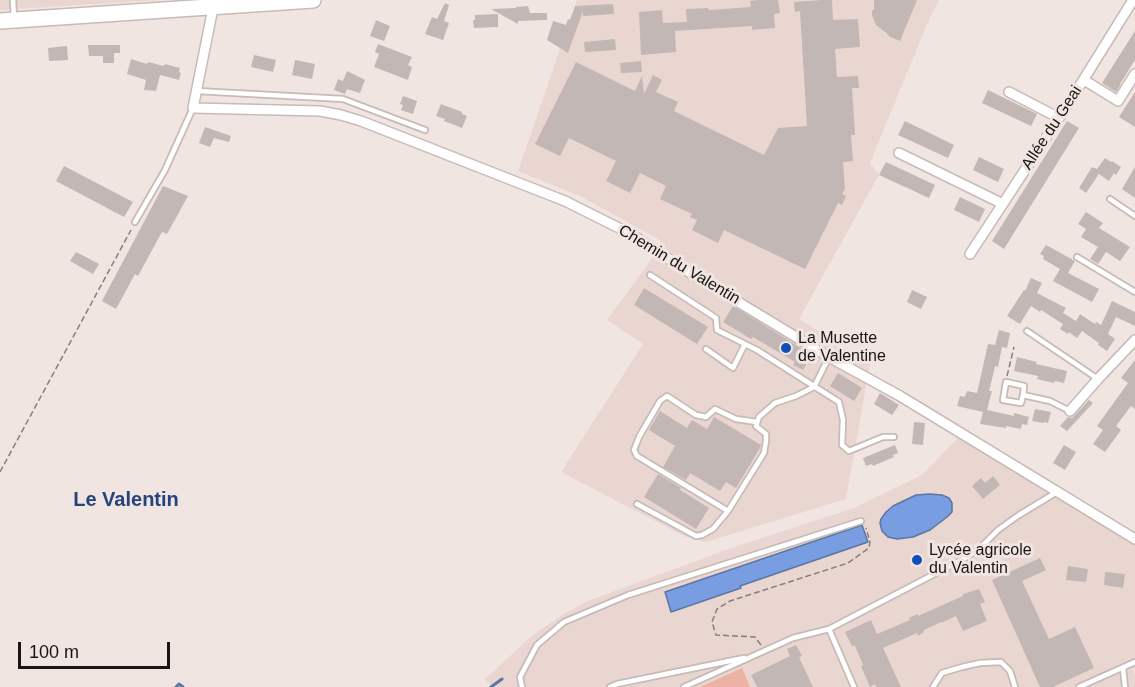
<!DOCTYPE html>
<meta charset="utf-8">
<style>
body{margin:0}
#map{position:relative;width:1135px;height:687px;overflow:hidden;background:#f1e5e2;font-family:Arial,sans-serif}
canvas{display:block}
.scale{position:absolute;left:18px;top:642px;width:152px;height:27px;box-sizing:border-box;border:3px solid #191514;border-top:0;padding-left:8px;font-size:18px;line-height:21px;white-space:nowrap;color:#191514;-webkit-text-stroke:4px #f1e5e2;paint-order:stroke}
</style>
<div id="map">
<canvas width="1135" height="687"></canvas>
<div class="scale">100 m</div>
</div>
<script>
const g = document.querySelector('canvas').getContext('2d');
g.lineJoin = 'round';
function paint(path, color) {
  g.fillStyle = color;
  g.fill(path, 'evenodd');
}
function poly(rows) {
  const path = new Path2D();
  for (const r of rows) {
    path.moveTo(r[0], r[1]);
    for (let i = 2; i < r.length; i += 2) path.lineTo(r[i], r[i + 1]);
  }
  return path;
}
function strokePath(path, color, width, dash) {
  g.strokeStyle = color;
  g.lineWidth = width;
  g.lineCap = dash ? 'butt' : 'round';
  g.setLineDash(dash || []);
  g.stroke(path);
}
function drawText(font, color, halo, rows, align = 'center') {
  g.font = font + ' Arial,sans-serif';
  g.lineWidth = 6;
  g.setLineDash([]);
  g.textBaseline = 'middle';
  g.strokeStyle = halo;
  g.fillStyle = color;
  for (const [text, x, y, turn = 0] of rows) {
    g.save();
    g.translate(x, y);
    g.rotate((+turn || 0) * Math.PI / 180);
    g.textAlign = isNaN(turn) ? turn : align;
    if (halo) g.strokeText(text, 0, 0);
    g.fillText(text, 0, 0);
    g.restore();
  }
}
const built = poly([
 [0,0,159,0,0,10],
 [577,0,939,0,930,17,870,163,879,175,799,319,870,364,846,499,706,542,686,537,561,472,643,344,607,320,650,261,661,241,584,198,518,171],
 [958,438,1135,544,1135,668,1133,669,1135,677,1135,687,492,687,485,679,533,635,562,615,588,601,731,548,854,508,922,475]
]);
const green = poly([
 [742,668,750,687,700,687]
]);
const water = poly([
 [930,494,942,495,949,498,952,503,952,512,947,517,930,530,913,537,897,539,888,537,882,531,880,523,881,519,886,512,893,506,916,495,930,494],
 [862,525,868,542,740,586,741,588,671,612,665,592,862,525]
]);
const stream = poly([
 [176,687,179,684,183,687],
 [491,687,502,679]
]);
const building = poly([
 [758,0,778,0,780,13,774,14,775,28,752,30,752,26,675,31,676,52,641,55,639,12,662,10,663,23,687,22,686,9,708,8,709,10,751,7,750,1],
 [822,0,832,0,833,20,858,19,860,47,835,49,837,77,858,76,859,88,852,88,855,135,851,135,853,161,843,162,845,189,842,194,846,196,842,205,838,203,805,269,724,230,718,243,692,230,697,220,690,217,692,214,660,199,666,186,640,173,630,193,606,181,616,161,569,138,560,156,535,144,576,62,635,91,642,76,644,94,653,75,662,80,656,92,678,102,674,111,764,155,778,128,807,126,800,11,795,12,794,2],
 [874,0,917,0,900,41,888,36,889,35,876,25,872,15,872,10,874,10],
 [445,3,449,5,444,21,449,23,443,40,425,34,432,17,437,19],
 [613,4,614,14,583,16,583,11,568,53,547,40,553,21,566,25,568,19,570,20,575,6],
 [528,6,530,13,547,13,547,20,518,21,518,24,491,9,516,8,516,7],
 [498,14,498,27,474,28,473,20,475,20,475,15],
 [376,20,390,26,384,41,370,36],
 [1135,31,1135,60,1120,84,1121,84,1116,92,1102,83],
 [615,39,616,50,585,52,584,42],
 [378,44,412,57,408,65,412,67,408,80,374,67,379,54,375,52],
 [88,45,120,45,120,53,114,53,114,63,103,63,103,56,89,56],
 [67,46,68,60,49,61,48,48],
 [254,55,276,60,273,72,251,67],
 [131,59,147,64,148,62,164,66,165,64,180,68,179,72,181,73,179,80,160,75,156,91,144,90,146,80,127,74],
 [295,60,315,64,312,79,292,75],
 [641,61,642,72,621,73,620,63],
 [347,71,365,80,360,93,347,89,345,94,334,90,338,79,343,81],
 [988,90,1037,114,1031,126,982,103],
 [1135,92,1135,127,1119,117],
 [403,96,417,101,413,114,401,110,403,105,400,104],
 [441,104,462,112,462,114,467,116,462,128,444,121,445,119,436,116],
 [905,121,954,145,948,158,898,135],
 [1067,121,1079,128,1004,249,992,241],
 [205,127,231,136,229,142,214,138,210,147,199,143],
 [979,157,1004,169,998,182,973,170],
 [1105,158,1111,162,1112,161,1121,167,1116,175,1114,173,1109,181,1099,174,1086,193,1079,188,1092,167,1097,169],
 [886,162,935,185,929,198,879,175],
 [64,166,133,202,124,217,56,181],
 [1135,167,1135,198,1122,189],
 [163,186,188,196,167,234,162,232,138,276,135,274,116,309,102,301],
 [960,197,985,209,979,222,954,210],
 [1086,212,1103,223,1099,228,1130,247,1120,261,1106,252,1098,264,1090,259,1098,247,1081,237,1086,229,1078,224],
 [1046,245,1075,261,1068,273,1099,289,1092,302,1053,281,1060,269,1043,259,1044,256,1040,254],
 [76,252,99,264,93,274,70,261],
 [1031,278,1042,283,1037,293,1066,308,1063,313,1076,321,1080,314,1095,324,1096,322,1101,325,1112,301,1135,312,1135,326,1116,317,1108,334,1115,339,1107,351,1098,345,1099,343,1082,331,1077,338,1069,332,1068,334,1060,329,1063,324,1041,310,1040,312,1031,306,1020,324,1007,316,1024,290,1025,291],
 [644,288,708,327,697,344,634,305],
 [912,290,927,297,921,309,907,302],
 [733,306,812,355,814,357,810,365,807,363,803,370,793,365,795,362,753,337,751,339,723,322],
 [999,330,1010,333,1007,348,1002,347,998,367,995,366,994,371,989,391,992,391,987,410,1014,416,1014,413,1029,417,1027,425,1022,424,1021,429,1006,426,1006,428,980,424,983,412,957,406,960,396,965,397,967,391,977,393,988,344,995,345],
 [1017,357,1037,362,1036,364,1067,371,1064,383,1055,381,1054,383,1037,379,1038,376,1014,371],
 [1135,360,1135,409,1131,406,1116,426,1121,430,1105,452,1093,444,1103,430,1097,426,1128,383,1121,378],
 [838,373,862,388,854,401,830,386],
 [880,393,899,405,892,415,874,404],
 [1089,400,1093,403,1067,431,1060,426,1068,417,1072,418,1075,415],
 [1035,409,1051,412,1048,423,1044,422,1043,423,1032,421],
 [660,411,687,428,692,420,707,429,714,417,761,445,760,448,736,488,726,482,720,491,690,473,686,480,663,467,675,446,649,430],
 [914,422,925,423,923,445,912,444],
 [895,445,898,453,893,455,894,457,873,466,872,464,866,466,863,458],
 [1064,445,1076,452,1065,470,1053,463],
 [658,474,681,488,680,490,709,508,696,529,644,497],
 [993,476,1000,485,983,499,972,486,981,478,985,483],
 [1040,558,1046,570,1022,581,1049,639,1075,627,1094,668,1053,687,1040,687,992,580],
 [1068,566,1088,569,1086,582,1066,580],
 [1105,572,1125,574,1123,588,1104,585],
 [979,589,985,602,980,604,987,621,963,631,956,616,941,623,941,622,924,630,924,632,918,636,917,633,883,648,901,687,876,687,875,684,870,687,861,666,863,665,855,646,852,646,845,632,871,620,877,634,910,620,909,618,918,614,918,616,963,596,963,594],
 [796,645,802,656,799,657,813,687,757,687,751,675,790,656,787,649]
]);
const path = poly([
 [1007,376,1014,347],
 [0,472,131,230],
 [761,645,755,637,716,635,712,622,717,609,730,601,848,563,869,548,870,542,866,528]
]);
const lane = poly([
 [13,0,14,18],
 [197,91,343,99,425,130],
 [1110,199,1135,216],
 [135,222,165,170,193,108],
 [1077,257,1135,292],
 [650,275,716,318,717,330,757,350,839,402,843,420,842,445,849,451,883,437,894,437],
 [1027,331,1098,379],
 [706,349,733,368,745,344],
 [1023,395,1021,403,1003,400,1006,382,1024,386,1023,395,1050,401,1070,411],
 [637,504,696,536,702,535,713,529,728,511,764,453,766,441,766,434,756,426,759,417,775,403,796,396,814,387,829,357],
 [728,511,637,456,634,450,639,437,660,401,667,396,696,415,706,417,715,409,736,419,757,422],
 [1123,668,1125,687],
 [522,687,520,677,537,645,564,622,628,595,861,521],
 [610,687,617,684,744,658],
 [684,687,793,638,829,629],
 [854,687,829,629,969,556,984,544,998,530,1019,515,1057,492],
 [933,687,942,673,962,667,980,663,1001,662,1010,671,1015,687],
 [1079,687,1135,662]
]);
const street = poly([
 [213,8,193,108,320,111,341,115,361,121,565,201,631,234,692,274,829,357,900,396,1135,539],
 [1084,80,1118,101,1135,74],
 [1009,92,1059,118],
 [899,153,1003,204],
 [970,254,1074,95,1133,0],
 [1070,411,1098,379,1135,340]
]);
const primary = poly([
 [0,21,313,0]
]);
const markers = [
 [786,348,6,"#114db8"],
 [917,560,6,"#114db8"]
];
const streetNames = [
 ["Allée du Geai",1052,128,-57],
 ["Chemin du Valentin",679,265,31]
];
const poiNames = [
 ["La Musette",798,339],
 ["de Valentine",798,357],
 ["Lycée agricole",929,551],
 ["du Valentin",929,569]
];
const quarterNames = [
 ["Le Valentin",126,500]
];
paint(built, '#ead6d1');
paint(green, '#edb2a4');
paint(water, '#789ee1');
strokePath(water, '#5c75a4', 1.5);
strokePath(stream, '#5c75a4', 3);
paint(building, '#c2b7b4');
strokePath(lane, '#c7bbb8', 8);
strokePath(street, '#c7bbb8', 12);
strokePath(primary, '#c7bbb8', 18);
strokePath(path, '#867e7c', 1.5, [6, 3]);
strokePath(lane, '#fff', 4.5);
strokePath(street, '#fff', 9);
strokePath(primary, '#fff', 15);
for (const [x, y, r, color] of markers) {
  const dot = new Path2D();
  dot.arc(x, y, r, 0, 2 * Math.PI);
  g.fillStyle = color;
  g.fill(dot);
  strokePath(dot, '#f1e5e2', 2);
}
drawText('16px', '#191514', '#f1e5e2', streetNames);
drawText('16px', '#191514', '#f1e5e2', poiNames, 'left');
drawText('bold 20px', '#26447b', '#f1e5e2', quarterNames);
</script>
